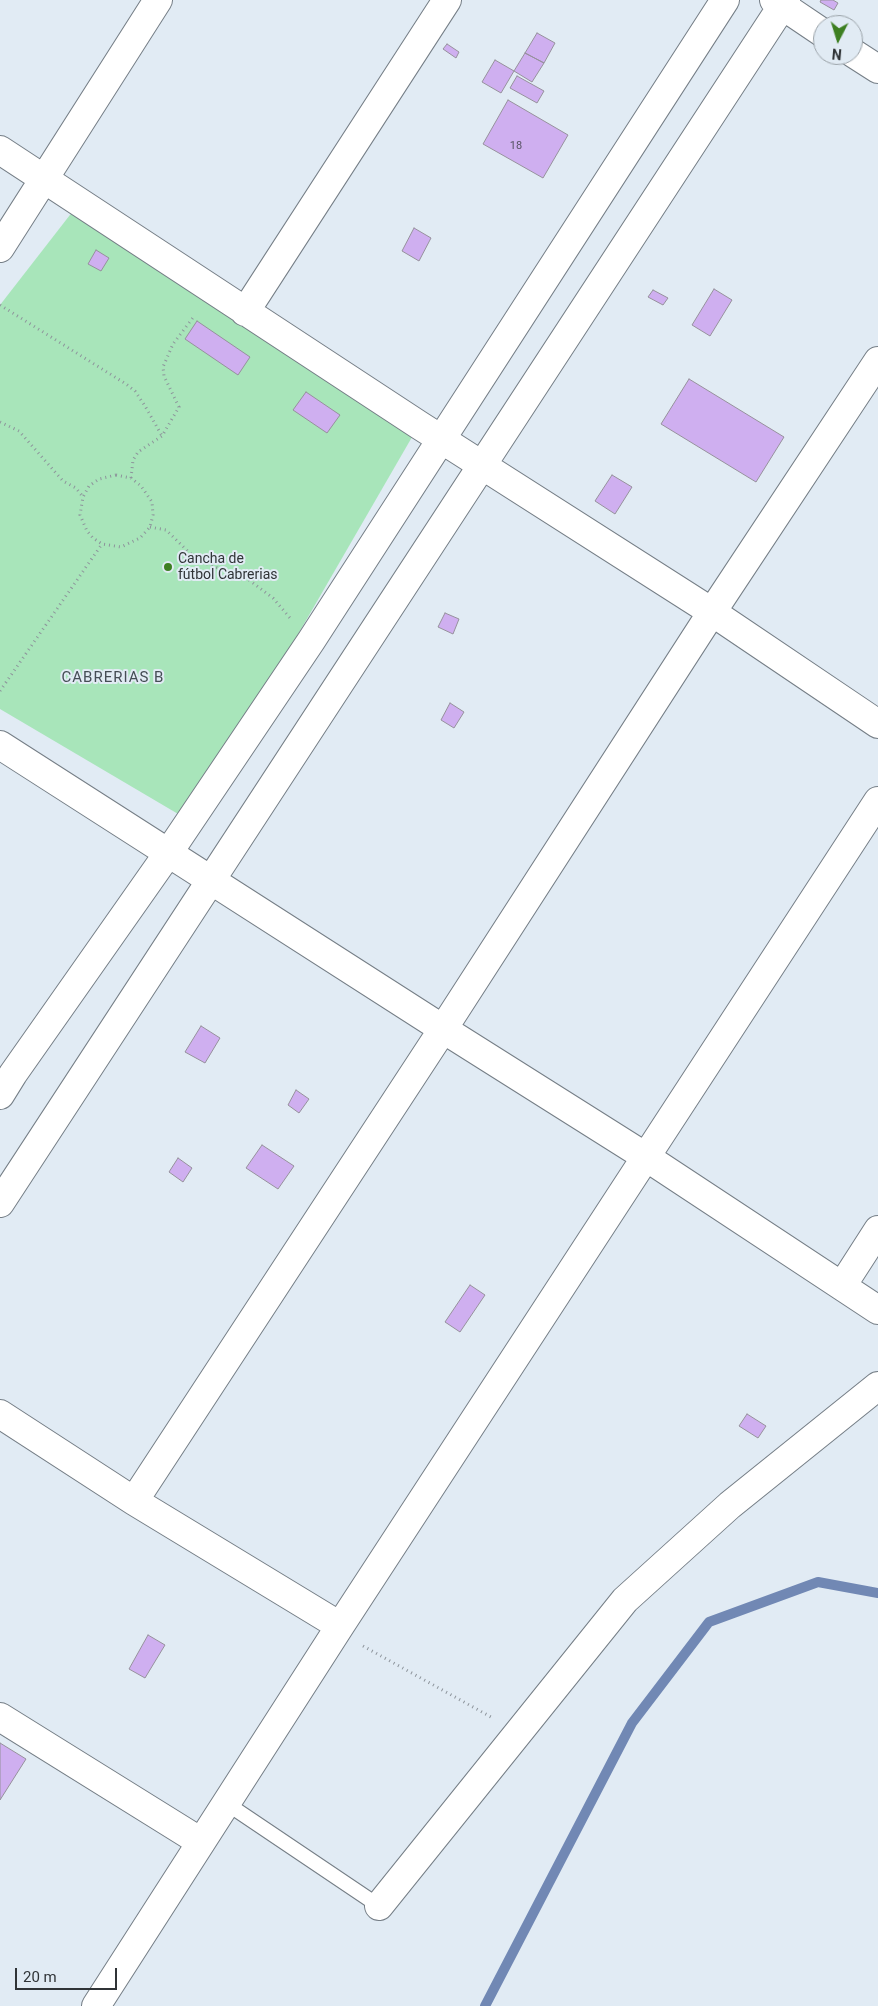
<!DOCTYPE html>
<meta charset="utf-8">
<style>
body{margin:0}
#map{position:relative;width:878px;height:2006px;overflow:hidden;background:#e1ebf4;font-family:Roboto,sans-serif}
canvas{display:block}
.north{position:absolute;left:813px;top:15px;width:50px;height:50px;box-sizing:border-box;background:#e1ebf4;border:1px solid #9aa2a8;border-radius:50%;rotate:185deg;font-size:14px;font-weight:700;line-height:20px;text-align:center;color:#303437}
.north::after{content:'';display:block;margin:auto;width:18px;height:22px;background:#3d7f21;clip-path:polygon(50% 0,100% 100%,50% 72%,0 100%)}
.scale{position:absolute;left:15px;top:1968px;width:102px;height:22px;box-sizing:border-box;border:2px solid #303437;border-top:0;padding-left:6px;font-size:15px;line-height:18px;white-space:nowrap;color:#303437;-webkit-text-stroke:4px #e1ebf4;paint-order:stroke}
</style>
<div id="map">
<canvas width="878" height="2006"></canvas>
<div class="north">N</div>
<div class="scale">20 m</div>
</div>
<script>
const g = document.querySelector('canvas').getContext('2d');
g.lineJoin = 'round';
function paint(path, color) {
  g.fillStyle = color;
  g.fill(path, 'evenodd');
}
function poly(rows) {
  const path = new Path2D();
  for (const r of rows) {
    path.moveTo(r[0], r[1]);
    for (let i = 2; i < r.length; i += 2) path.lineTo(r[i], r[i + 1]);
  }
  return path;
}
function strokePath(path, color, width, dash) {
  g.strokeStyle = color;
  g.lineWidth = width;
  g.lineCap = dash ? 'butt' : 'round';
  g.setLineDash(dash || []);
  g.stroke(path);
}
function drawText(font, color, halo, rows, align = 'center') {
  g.font = font + ' Roboto,sans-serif';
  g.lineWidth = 4;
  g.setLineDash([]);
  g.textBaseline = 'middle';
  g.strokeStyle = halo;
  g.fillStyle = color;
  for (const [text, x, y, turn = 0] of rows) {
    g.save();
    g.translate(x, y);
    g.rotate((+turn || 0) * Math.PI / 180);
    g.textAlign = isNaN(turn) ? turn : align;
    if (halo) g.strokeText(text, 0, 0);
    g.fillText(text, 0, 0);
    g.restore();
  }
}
const green = poly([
 [80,202,419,425,190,821,0,709,0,305]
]);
const stream = poly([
 [485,2006,632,1723,709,1622,818,1582,878,1593]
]);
const building = poly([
 [821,0,833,0,838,3,834,10,820,2,821,0],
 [537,33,555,43,544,63,525,53,537,33],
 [447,44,459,52,456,58,443,49,447,44],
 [525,53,544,63,532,82,514,71,525,53],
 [495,60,514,71,501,93,482,82,495,60],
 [517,76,544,91,537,103,510,88,517,76],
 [508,100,568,135,543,178,483,144,508,100],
 [414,228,431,238,419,261,402,251,414,228],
 [96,250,109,258,101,271,88,264,96,250],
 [714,289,732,300,710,336,692,325,714,289],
 [653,290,668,298,663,305,648,297,653,290],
 [197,321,250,357,238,375,185,339,197,321],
 [689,379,784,437,756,482,661,424,689,379],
 [306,392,340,415,327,433,293,410,306,392],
 [612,475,632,487,615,514,595,501,612,475],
 [445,613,459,619,453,634,438,627,445,613],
 [450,703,464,712,454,728,441,720,450,703],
 [201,1026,220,1038,205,1063,185,1052,201,1026],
 [296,1090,309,1099,299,1113,288,1105,296,1090],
 [262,1145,294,1166,278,1189,246,1168,262,1145],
 [178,1158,192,1168,183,1182,169,1172,178,1158],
 [470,1285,485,1295,460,1332,445,1322,470,1285],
 [747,1414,766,1426,758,1438,739,1426,747,1414],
 [148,1635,165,1645,145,1678,129,1669,148,1635],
 [0,1743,26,1759,0,1800,0,1743]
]);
const path = poly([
 [0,305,126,384,135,391,145,406,162,436],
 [0,422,19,431,63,481,76,488,83,497],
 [116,475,131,478,141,486,152,502,153,515,150,527,140,538,121,547,102,544,93,538,87,531,80,515,83,497,89,486,99,479,116,475],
 [131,478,133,460,138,452,162,436,179,407,164,376,163,367,173,344,195,315],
 [150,527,166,530,197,560,249,580,273,598,290,618],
 [0,691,102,544],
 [363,1646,491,1717]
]);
const lane = poly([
 [226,1803,379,1906]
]);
const street = poly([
 [774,0,823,33],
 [853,53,878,69],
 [0,150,419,425,712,612,878,724],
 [0,248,158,0],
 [245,312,447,0],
 [0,745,443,1029,646,1157,878,1310],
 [0,1095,13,1074,169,852,311,641,725,0],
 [0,1203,786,0],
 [842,1286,878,1230],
 [0,1414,134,1501,340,1626],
 [134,1501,443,1029,712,612,878,361],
 [0,1717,201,1842],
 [379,1906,625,1600,730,1505,878,1386],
 [96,2006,340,1626,878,801]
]);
const markers = [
 [168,567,5,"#3d7f21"]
];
const numberNames = [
 ["18",516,146]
];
const poiNames = [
 ["Cancha de",178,559],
 ["fútbol Cabrerias",178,575]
];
const neighbourhoodNames = [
 ["CABRERIAS B",113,678]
];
paint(green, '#a8e5ba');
strokePath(stream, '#7188b4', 10);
paint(building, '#cfaff0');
strokePath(building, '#96919c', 1);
strokePath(lane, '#757e86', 16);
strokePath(street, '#757e86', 30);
strokePath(path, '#8d949b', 3, [1, 4]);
strokePath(lane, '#fff', 14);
strokePath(street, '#fff', 28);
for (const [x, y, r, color] of markers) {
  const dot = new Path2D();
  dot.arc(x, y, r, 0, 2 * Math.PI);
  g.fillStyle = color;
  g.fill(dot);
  strokePath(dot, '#e1ebf4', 2);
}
drawText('11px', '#585365', null, numberNames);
drawText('14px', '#303437', '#e1ebf4', poiNames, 'left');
g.letterSpacing = '1px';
drawText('15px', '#454d55', '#e1ebf4', neighbourhoodNames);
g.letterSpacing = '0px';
</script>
